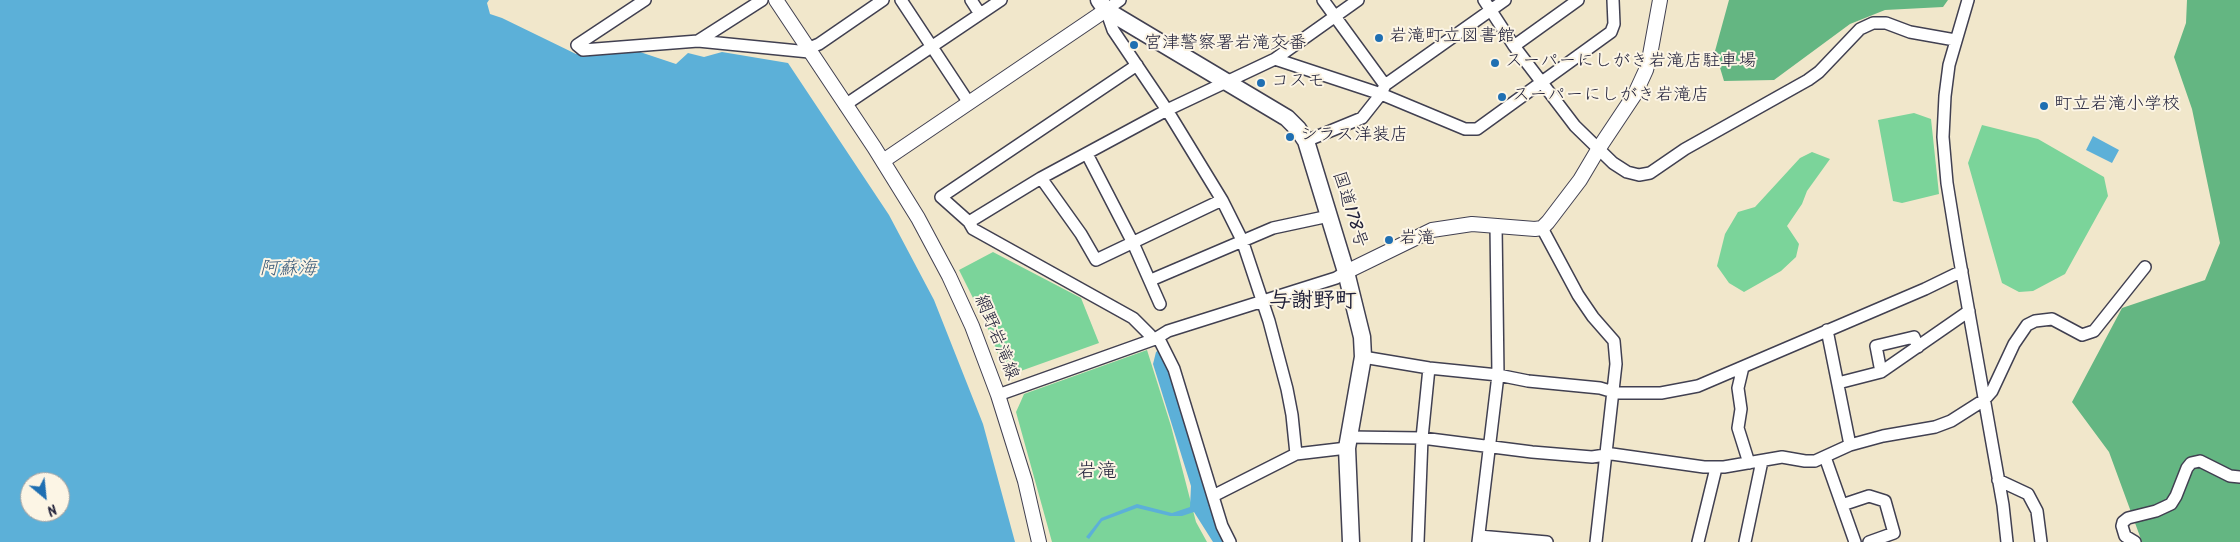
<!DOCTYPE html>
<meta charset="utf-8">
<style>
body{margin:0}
#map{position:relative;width:2240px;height:542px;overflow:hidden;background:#f1e7cb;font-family:Kalam,sans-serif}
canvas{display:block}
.north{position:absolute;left:20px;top:472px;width:50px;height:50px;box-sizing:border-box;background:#fcf5e5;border:1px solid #a5a1a1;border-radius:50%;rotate:152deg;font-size:14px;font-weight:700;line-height:20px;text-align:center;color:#22223b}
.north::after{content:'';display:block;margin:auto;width:18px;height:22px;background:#1f6fb2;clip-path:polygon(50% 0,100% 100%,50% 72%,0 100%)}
</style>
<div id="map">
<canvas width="2240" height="542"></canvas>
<div class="north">N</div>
</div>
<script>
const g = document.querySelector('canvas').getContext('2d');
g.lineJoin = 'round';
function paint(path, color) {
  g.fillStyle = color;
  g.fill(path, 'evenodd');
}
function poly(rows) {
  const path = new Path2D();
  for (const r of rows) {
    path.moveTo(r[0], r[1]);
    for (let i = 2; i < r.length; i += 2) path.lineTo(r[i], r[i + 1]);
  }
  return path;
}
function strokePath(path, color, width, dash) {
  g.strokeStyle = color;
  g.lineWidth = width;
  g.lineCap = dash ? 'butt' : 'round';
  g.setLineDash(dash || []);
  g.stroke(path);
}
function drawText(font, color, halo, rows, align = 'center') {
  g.font = font + ' Kalam,"Klee One",sans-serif';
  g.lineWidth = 4;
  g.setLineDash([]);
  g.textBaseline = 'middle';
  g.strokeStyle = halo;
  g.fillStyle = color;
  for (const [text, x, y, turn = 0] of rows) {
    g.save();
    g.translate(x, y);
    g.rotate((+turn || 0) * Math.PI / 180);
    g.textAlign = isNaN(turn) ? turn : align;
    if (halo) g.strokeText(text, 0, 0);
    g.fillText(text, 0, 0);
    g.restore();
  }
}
const green = poly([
 [1914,113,1931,119,1939,194,1902,203,1893,201,1878,120],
 [1982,125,2038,139,2104,177,2108,196,2065,274,2033,291,2019,292,2002,283,1968,163],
 [1812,152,1830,159,1807,191,1802,204,1787,226,1799,244,1796,257,1781,271,1744,292,1729,283,1717,266,1725,234,1738,212,1755,207,1800,158],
 [993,252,1081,298,1099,343,1015,373,1003,367,986,324,959,270],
 [1147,350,1171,426,1196,522,1207,542,1052,542,1016,412,1021,401,1024,394]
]);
const forest = poly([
 [1729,0,1948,0,1943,7,1885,10,1850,24,1774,80,1724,81,1715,51],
 [2187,0,2240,0,2240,542,2142,542,2109,452,2072,402,2122,308,2205,280,2220,243,2192,109,2174,57,2186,23]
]);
const water = poly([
 [0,0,489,0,487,3,490,14,502,18,576,54,640,52,676,64,688,53,704,57,722,52,788,63,889,215,934,300,983,424,1015,542,0,542],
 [30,482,60,482,60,512,30,512],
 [2093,136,2119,150,2112,163,2086,150],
 [1160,349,1169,369,1211,512,1225,542,1213,542,1194,512,1182,516,1170,516,1137,508,1102,521,1089,539,1086,537,1101,518,1137,504,1172,513,1190,507,1191,486,1153,364,1156,352]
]);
const minor = poly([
 [645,0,577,45,583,50,698,41,809,52],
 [901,0,969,103],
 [971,0,980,14],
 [1120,0,1106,10,1113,30,1167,110,1222,200,1242,240,1269,321,1287,389,1292,415,1296,454],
 [1484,0,1514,46,1575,126,1613,163,1627,172,1639,175,1650,173,1685,149,1808,80,1819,72,1860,29,1873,23,1886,23,1910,32,1955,40],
 [1968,0,1949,65,1945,96,1943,137,1947,183,1957,245,2003,505,2007,542],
 [698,41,762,0],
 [1514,46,1578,0],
 [807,49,819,44,883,0],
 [1275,59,1381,94,1465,129,1477,129,1611,32,1614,24,1613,0],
 [1137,65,941,197,969,222,1041,178,1167,110,1275,59,1358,0],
 [1385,85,1505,0],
 [845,105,1001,0],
 [1306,141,1362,118,1381,94,1385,85,1323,0],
 [1087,154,1133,243,1160,304],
 [1041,178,1081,234,1096,260,1222,200],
 [969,222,973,229,1133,318,1150,335,1151,340],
 [1542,228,1578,295,1593,317,1614,341,1616,364,1596,542],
 [1151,280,1273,228,1329,216],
 [1827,330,1850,445],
 [1158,337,1174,369,1222,526,1230,542],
 [1363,357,1429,368,1498,375,1528,381,1600,388,1617,393,1661,393,1698,386,1925,289,1962,271],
 [1743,367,1738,388,1741,409,1738,428,1749,463],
 [1881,372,1876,346,1914,337,1918,347],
 [1838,383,1881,372,1969,311],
 [998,395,1155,339,1168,331,1336,278,1346,272],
 [1348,437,1422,438,1532,452,1592,457,1612,454,1704,467,1724,467,1782,457,1805,461,1815,461,1850,445,1883,436,1935,427,1951,421,1984,400,1992,391,2014,344,2027,325,2035,321,2052,319,2082,335,2094,331,2145,267],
 [1825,457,1855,542],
 [1998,480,2028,494,2037,511,2041,542],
 [1213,496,1296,454,1347,448],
 [1842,505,1869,496,1885,501,1894,533,1869,542],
 [1479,536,1547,542],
 [1418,542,1422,438,1429,368],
 [1478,542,1498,375,1496,225],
 [1698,542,1716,468],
 [1745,542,1762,461],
 [2135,542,2125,536,2122,526,2123,522,2128,518,2156,511,2171,504,2176,496,2187,468,2191,463,2200,461,2230,476,2240,477]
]);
const major = poly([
 [776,0,874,147,918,218,949,276,972,326,998,395,1025,481,1039,542],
 [883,161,1106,10],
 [1346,272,1432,230,1472,224,1535,229,1542,228,1548,222,1580,180,1599,148,1635,94,1646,70,1650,55,1660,0]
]);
const highway = poly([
 [1099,0,1106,10,1287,118,1298,129,1306,141,1346,272,1362,337,1363,357,1347,448,1351,542]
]);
const markers = [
 [1379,38,5,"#1f6fb2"],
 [1134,45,5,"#1f6fb2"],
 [1495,63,5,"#1f6fb2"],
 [1261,83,5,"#1f6fb2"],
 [1502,97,5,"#1f6fb2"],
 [2044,106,5,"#1f6fb2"],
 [1290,137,5,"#1f6fb2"],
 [1389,240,5,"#1f6fb2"]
];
const poiNames = [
 ["岩滝町立図書館",1389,38],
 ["宮津警察署岩滝交番",1144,45],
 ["スーパーにしがき岩滝店駐車場",1505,63],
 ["コスモ",1271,83],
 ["スーパーにしがき岩滝店",1512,97],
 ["町立岩滝小学校",2054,106],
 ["シラス洋装店",1300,137],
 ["岩滝",1399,240]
];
const streetNames = [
 ["国道178号",1348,210,73],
 ["網野岩滝線",995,338,68]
];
const waterNames = [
 ["阿蘇海",288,271]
];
const quarterNames = [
 ["岩滝",1097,474]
];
const districtNames = [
 ["与謝野町",1313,303]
];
paint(green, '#7bd49a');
paint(forest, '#64b682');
paint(water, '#5cb0d8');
strokePath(minor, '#414051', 14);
strokePath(major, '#414051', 16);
strokePath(highway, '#414051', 19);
strokePath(minor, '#fff', 11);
strokePath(major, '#fff', 14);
strokePath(highway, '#fff', 16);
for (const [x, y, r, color] of markers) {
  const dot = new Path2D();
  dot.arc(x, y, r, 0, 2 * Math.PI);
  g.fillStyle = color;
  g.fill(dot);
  strokePath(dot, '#fcf5e5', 2);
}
drawText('18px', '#22223b', '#fcf5e5', poiNames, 'left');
drawText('18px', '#22223b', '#fcf5e5', streetNames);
drawText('italic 19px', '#395b7a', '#fcf5e5', waterNames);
drawText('20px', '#22223b', '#fcf5e5', quarterNames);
drawText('bold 22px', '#22223b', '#fcf5e5', districtNames);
</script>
